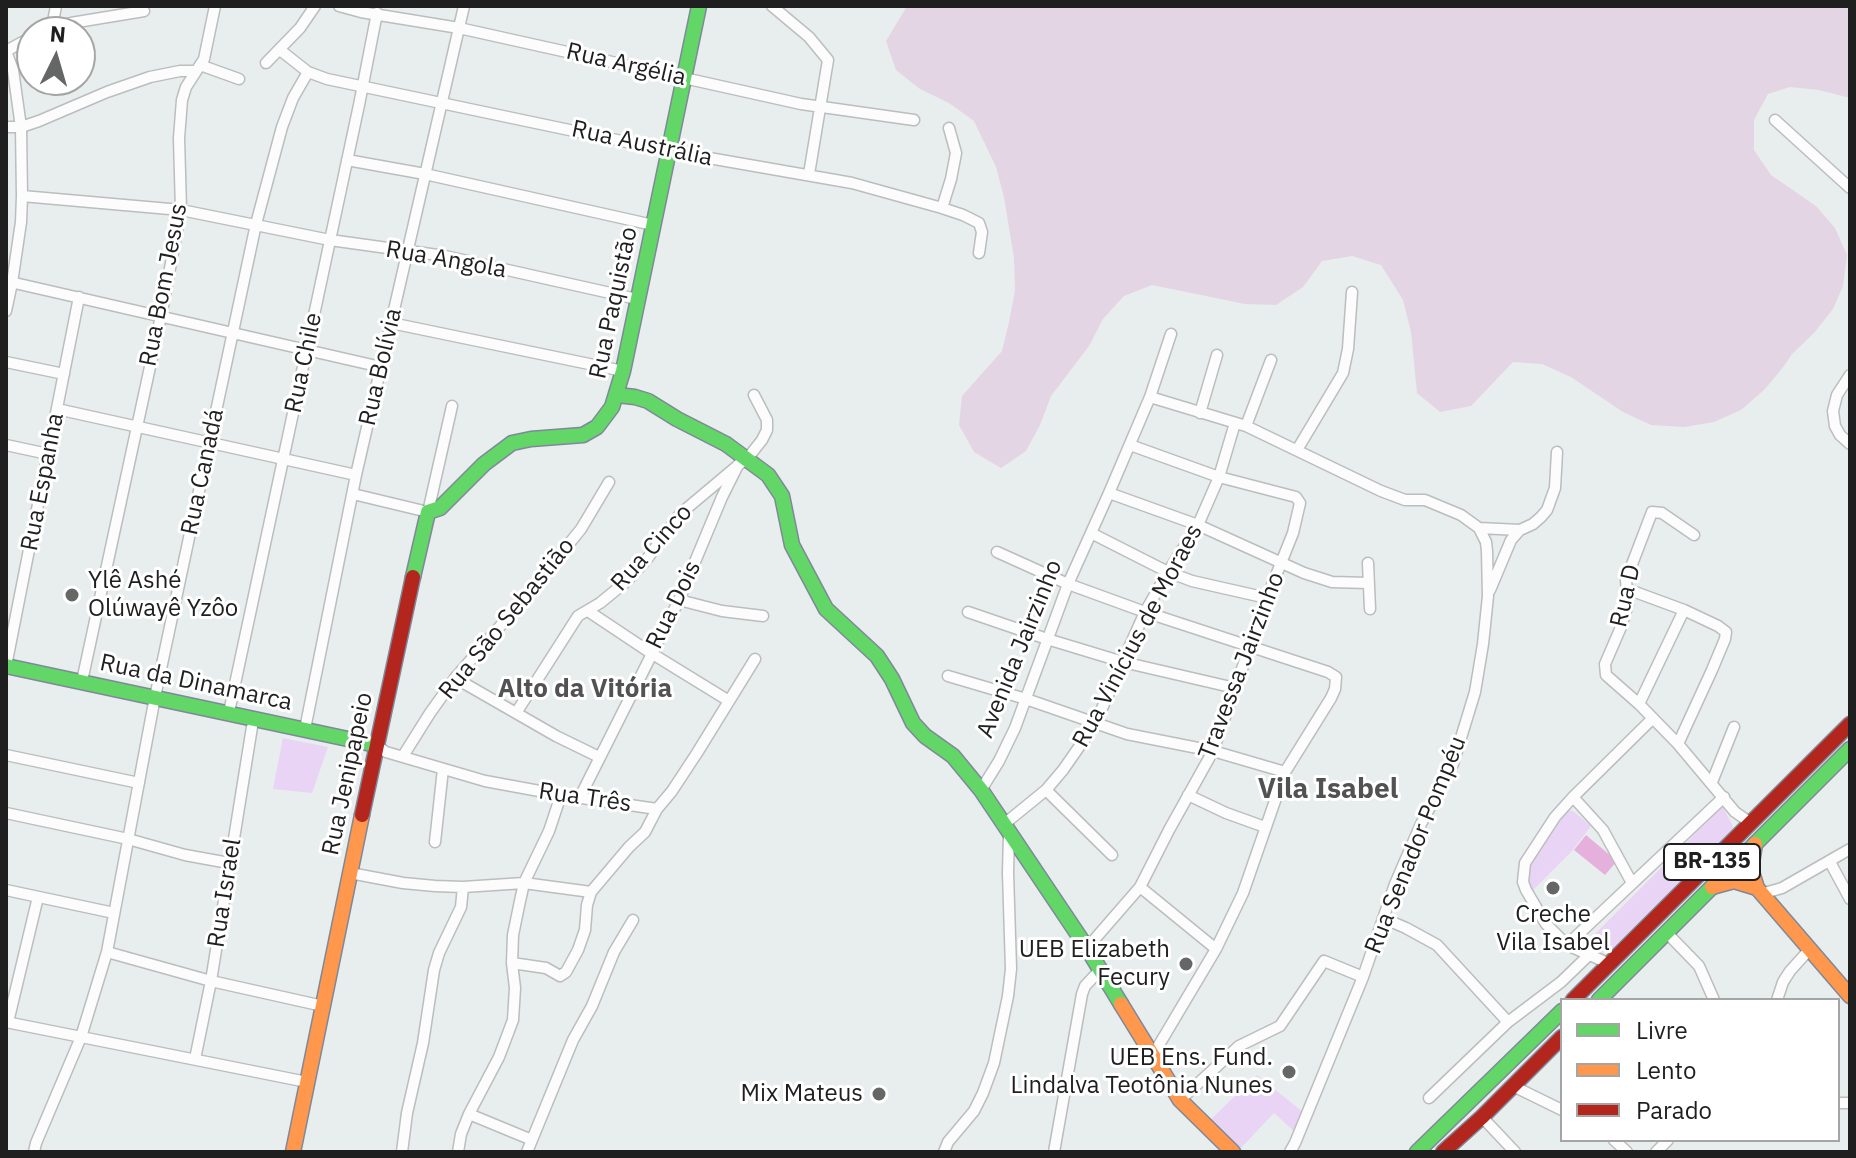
<!DOCTYPE html>
<meta charset="utf-8">
<style>
body{margin:0}
#map{position:relative;width:1856px;height:1158px;overflow:hidden;background:#e8edee;font-family:"IBM Plex Sans",sans-serif}
canvas{display:block}
.frame{position:absolute;inset:0;border:8px solid #1f1f1f;pointer-events:none}
.legend{position:absolute;left:1560px;top:998px;width:280px;height:144px;box-sizing:border-box;background:#fff;border:2px solid #a5a5a5;margin:0;padding:10px 14px;list-style:none;font-size:24px;color:#1f1f1f}
.legend li{display:flex;align-items:center;gap:16px;height:40px}
.legend b{width:40px;border:2px solid #a5a5a5}
.north{position:absolute;left:16px;top:16px;width:80px;height:80px;box-sizing:border-box;background:#fff;border:2px solid #a5a5a5;border-radius:50%;rotate:5deg;font-size:22px;font-weight:700;line-height:32px;text-align:center;color:#1f1f1f}
.north::after{content:'';display:block;margin:auto;width:28px;height:36px;background:#656767;clip-path:polygon(50% 0,100% 100%,50% 72%,0 100%)}
</style>
<div id="map">
<canvas width="1856" height="1158"></canvas>
<div class="frame"></div>
<ul class="legend">
<li><b style="height:10px;background:#63d668"></b>Livre</li>
<li><b style="height:10px;background:#ff974d"></b>Lento</li>
<li><b style="height:10px;background:#b3261e"></b>Parado</li>
</ul>
<div class="north">N</div>
</div>
<script>
const g = document.querySelector('canvas').getContext('2d');
g.lineJoin = 'round';
function paint(path, color) {
  g.fillStyle = color;
  g.fill(path, 'evenodd');
}
function poly(rows) {
  const path = new Path2D();
  for (const r of rows) {
    path.moveTo(r[0], r[1]);
    for (let i = 2; i < r.length; i += 2) path.lineTo(r[i], r[i + 1]);
  }
  return path;
}
function strokePath(path, color, width, dash) {
  g.strokeStyle = color;
  g.lineWidth = width;
  g.lineCap = dash ? 'butt' : 'round';
  g.setLineDash(dash || []);
  g.stroke(path);
}
function drawText(font, color, halo, rows, align = 'center') {
  g.font = font + ' "IBM Plex Sans",sans-serif';
  g.lineWidth = 6;
  g.setLineDash([]);
  g.textBaseline = 'middle';
  g.strokeStyle = halo;
  g.fillStyle = color;
  for (const [text, x, y, turn = 0] of rows) {
    g.save();
    g.translate(x, y);
    g.rotate((+turn || 0) * Math.PI / 180);
    g.textAlign = isNaN(turn) ? turn : align;
    if (halo) g.strokeText(text, 0, 0);
    g.fillText(text, 0, 0);
    g.restore();
  }
}
const wetland = poly([
 [907,6,1850,6,1850,98,1819,90,1790,87,1768,94,1754,120,1754,150,1771,175,1816,206,1835,228,1847,255,1843,286,1833,309,1814,333,1792,354,1784,366,1765,389,1741,410,1714,422,1684,427,1651,425,1623,412,1571,377,1542,364,1513,362,1471,406,1440,412,1417,393,1411,332,1403,300,1381,265,1352,256,1322,261,1303,287,1276,305,1245,304,1152,285,1124,296,1103,319,1089,346,1051,396,1040,425,1026,451,1001,468,974,452,959,425,962,396,1002,351,1009,322,1015,291,1014,258,1004,197,996,167,974,121,949,103,920,89,896,70,886,41]
]);
const park = poly([
 [283,738,328,747,312,793,273,789],
 [1721,808,1723,808,1732,824,1733,829,1609,951,1598,953,1584,949,1584,945],
 [1567,811,1573,811,1591,826,1572,851,1530,893,1526,880,1527,868],
 [1257,1075,1304,1113,1296,1133,1274,1113,1238,1151,1208,1122]
]);
const pitch = poly([
 [1586,835,1617,861,1605,875,1574,850]
]);
const street = poly([
 [339,6,361,12,459,28,801,104,914,120],
 [772,6,809,37,828,60,809,174],
 [52,27,56,6],
 [42,32,52,27,71,23,144,11],
 [280,50,308,72,327,79,669,151,852,183,942,208,963,215,979,223,982,232,979,253],
 [6,51,32,37],
 [266,63,300,28,315,6],
 [200,65,239,79],
 [1775,120,1850,188],
 [6,127,21,127,39,121,107,92,150,77,180,71,196,71],
 [347,160,425,174,653,225],
 [22,196,181,210,330,240,445,256,637,299],
 [942,208,951,179,956,153,949,128],
 [6,281,381,367],
 [6,311,12,283,21,222,22,196,21,127,13,70,6,51],
 [391,323,623,371],
 [6,362,64,374],
 [1850,375,1837,395,1833,411,1835,426,1840,435,1850,444],
 [1150,397,1246,426,1381,491,1405,500,1425,500,1461,515,1479,528,1520,530],
 [57,409,356,475],
 [1200,413,1217,355],
 [1246,426,1271,360],
 [6,445,48,454],
 [1297,450,1343,373,1348,349,1352,292],
 [1109,493,1198,525,1304,573,1332,582,1368,583],
 [353,494,428,512,452,406],
 [1091,533,1168,572,1192,581,1267,598],
 [1694,535,1662,513,1652,512,1626,580,1628,604,1621,627,1605,664,1606,675,1639,704,1678,744,1735,812,1751,823],
 [997,552,1068,584,1145,612,1328,672,1336,677,1335,689,1331,698,1285,772,1243,893,1216,949,1153,1055],
 [1368,563,1370,609],
 [1627,589,1684,610,1718,626,1726,632,1725,639,1712,670,1678,744],
 [1490,590,1511,540,1520,530,1533,524,1541,517,1547,510,1555,488,1557,452],
 [679,600,722,611,763,616],
 [588,611,651,653,729,701],
 [968,612,1047,639,1123,662,1235,688],
 [6,666,79,297],
 [948,676,1026,699,1127,734,1213,751,1285,772],
 [455,678,556,736,599,757],
 [82,681,161,316,181,210,179,138,182,100,186,87,204,59,215,6],
 [1639,704,1684,610],
 [229,712,359,105,377,13],
 [516,713,578,616,600,603,627,581,647,559,680,514,736,467],
 [305,729,356,475,464,6],
 [376,745,386,752,485,781,561,795,657,809],
 [6,755,139,783],
 [403,756,430,713,455,678,529,593,581,529,609,482],
 [1712,782,1734,727],
 [981,790,999,761,1015,728,1068,584,1109,493,1150,397,1171,334],
 [1046,790,1112,855],
 [1188,795,1226,813,1265,827],
 [580,797,679,600,722,497,738,465,747,459,762,440,767,430,767,420,754,395],
 [1573,797,1603,830,1632,883],
 [6,813,128,839,185,855,229,863],
 [1003,825,1046,790,1063,770,1095,724,1145,612,1168,572,1198,525,1219,477,1235,423],
 [435,842,443,769],
 [1830,862,1850,899],
 [350,873,403,883,435,886,463,887,524,883,591,892],
 [1140,887,1216,949],
 [6,890,114,913],
 [1761,894,1782,888,1850,849],
 [1383,918,1406,928,1437,945,1508,1022],
 [1666,932,1699,966,1714,1000],
 [1567,945,1724,797],
 [1087,948,1140,887,1169,830,1213,751,1267,598,1293,533,1300,503,1296,497,1219,477,1130,445],
 [107,952,211,981,323,1006],
 [512,963,546,968,560,976,566,972,578,950,585,930,587,905,591,892,629,847,645,832,657,809,672,791,697,753,755,659],
 [1610,964,1567,945,1546,924,1526,890,1523,882,1525,863,1555,817,1573,797,1653,718],
 [1777,1000,1783,982,1790,971,1809,950],
 [6,1022,307,1082],
 [8,1022,38,897],
 [195,1059,211,981,252,727],
 [1513,1086,1562,1110],
 [1429,1098,1508,1022,1561,982,1589,955],
 [1180,1100,1239,1046,1280,1026,1324,961,1363,977],
 [1838,1103,1850,1103],
 [469,1114,532,1140],
 [1482,1117,1515,1152],
 [1614,1140,1627,1152],
 [34,1152,36,1143,81,1037,107,952,155,697,256,224,282,127,293,98,308,72],
 [402,1152,407,1113,423,1043,434,970,439,953,461,907,463,887],
 [458,1152,461,1134,469,1114,499,1057,513,1020,515,988,512,963,513,935,520,901,524,883,549,831,561,795],
 [527,1152,573,1040,592,1006,614,952,633,920],
 [944,1152,948,1142,974,1111,983,1093,994,1063,1008,996,1011,969,1008,873,1009,834],
 [1054,1152,1082,994,1085,986,1099,971],
 [1290,1152,1295,1143,1363,977,1395,884,1421,824,1453,764,1475,692,1483,644,1488,596,1487,551,1486,542,1479,528],
 [1656,1152,1668,1140]
]);
const fast = poly([
 [617,395,635,397,648,401,677,419,726,444,768,475,782,496,792,545,826,609,877,656,892,679,913,723,925,736,953,756,981,790,1087,948,1121,1004],
 [413,577,428,512,440,508,484,464,512,443,531,439,583,435,597,427,612,407,623,371,699,6],
 [6,666,376,745],
 [1599,1000,1850,749],
 [1417,1152,1562,1011]
]);
const slow = poly([
 [1755,844,1751,869,1757,888,1850,996],
 [1712,887,1734,881,1757,888],
 [1121,1004,1180,1100,1233,1152],
 [293,1152,362,815]
]);
const jam = poly([
 [362,815,413,577],
 [1573,1000,1850,724],
 [1443,1152,1482,1117,1562,1037]
]);
const markers = [
 [72,595,8,"#656767"],
 [1553,888,8,"#656767"],
 [1186,964,8,"#656767"],
 [1289,1072,8,"#656767"],
 [879,1094,8,"#656767"]
];
const shields = [
 [1712,862,96]
];
const shieldNames = [
 ["BR-135",1712,862]
];
const streetNames = [
 ["Rua Argélia",626,65,13],
 ["Rua Austrália",642,144,12],
 ["Rua Angola",446,260,10],
 ["Rua Bom Jesus",164,285,-79],
 ["Rua Paquistão",614,303,-78],
 ["Rua Chile",304,363,-78],
 ["Rua Bolívia",381,367,-77],
 ["Rua Canadá",203,472,-78],
 ["Rua Espanha",43,482,-79],
 ["Rua Cinco",652,548,-48],
 ["Rua D",1626,596,-77],
 ["Rua Dois",674,605,-64],
 ["Rua São Sebastião",507,619,-51],
 ["Rua Vinícius de Moraes",1138,636,-62],
 ["Avenida Jairzinho",1020,649,-68],
 ["Travessa Jairzinho",1242,666,-69],
 ["Rua da Dinamarca",196,683,12],
 ["Rua Jenipapeio",348,774,-78],
 ["Rua Três",585,798,8],
 ["Rua Senador Pompéu",1416,845,-68],
 ["Rua Israel",225,893,-81]
];
const poiNames = [
 ["Ylê Ashé",88,581,"left"],
 ["Olúwayê Yzôo",88,609,"left"],
 ["Creche",1553,915,"center"],
 ["Vila Isabel",1553,943,"center"],
 ["UEB Elizabeth",1170,950],
 ["Fecury",1170,978],
 ["UEB Ens. Fund.",1273,1058],
 ["Lindalva Teotônia Nunes",1273,1086],
 ["Mix Mateus",863,1094]
];
const neighbourhoodNames = [
 ["Alto da Vitória",585,689]
];
const quarterNames = [
 ["Vila Isabel",1328,790]
];
paint(wetland, '#e4d5e4');
paint(park, '#e9d4f6');
paint(pitch, '#e6b0dd');
strokePath(street, '#bbbdbe', 13);
strokePath(fast, '#7f8899', 17);
strokePath(slow, '#7f8899', 17);
strokePath(jam, '#7f8899', 17);
strokePath(street, '#fcfcfc', 10);
strokePath(fast, '#63d668', 14);
strokePath(slow, '#ff974d', 14);
strokePath(jam, '#b3261e', 14);
for (const [x, y, r, color] of markers) {
  const dot = new Path2D();
  dot.arc(x, y, r, 0, 2 * Math.PI);
  g.fillStyle = color;
  g.fill(dot);
  strokePath(dot, '#fff', 3);
}
for (const [x, y, w] of shields) {
  const box = new Path2D();
  box.roundRect(x - w / 2, y - 18, w, 36, 6);
  g.fillStyle = '#fff';
  g.fill(box);
  strokePath(box, '#1f1f1f', 2);
}
drawText('bold 22px', '#1f1f1f', null, shieldNames);
drawText('24px', '#1f1f1f', '#fff', streetNames);
drawText('24px', '#1f1f1f', '#fff', poiNames, 'right');
drawText('bold 26px', '#525252', '#fff', neighbourhoodNames);
drawText('bold 28px', '#525252', '#fff', quarterNames);
</script>
